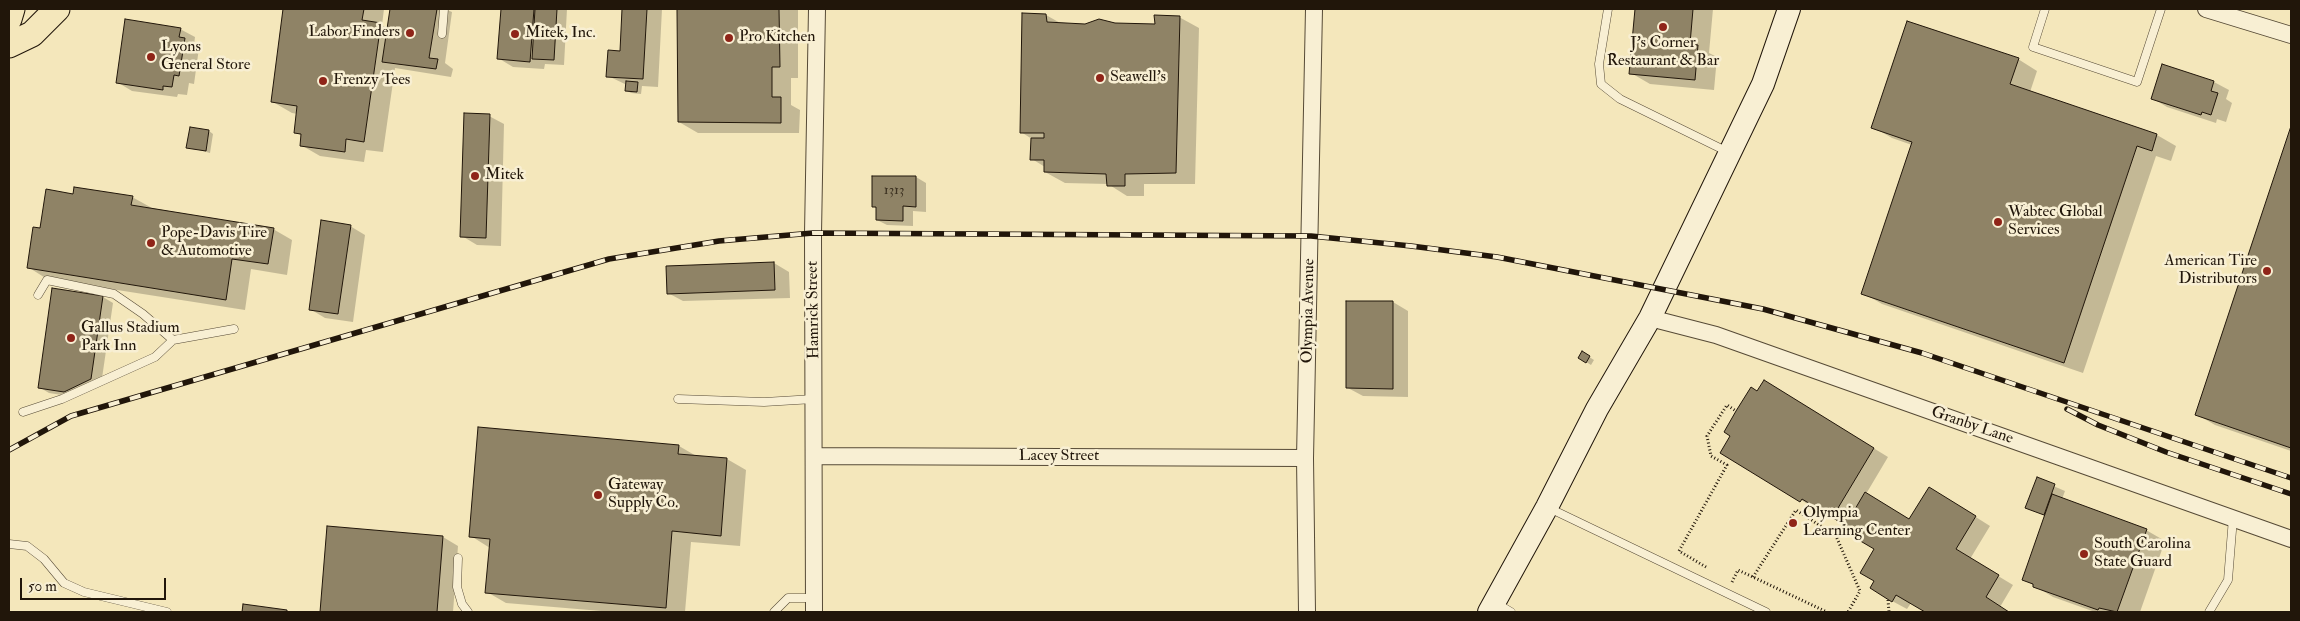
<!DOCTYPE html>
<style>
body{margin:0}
#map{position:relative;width:2300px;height:621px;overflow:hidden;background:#f4e7bb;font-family:"IM FELL Double Pica",serif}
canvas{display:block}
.frame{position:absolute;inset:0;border:10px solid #21160a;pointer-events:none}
.scale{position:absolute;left:20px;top:578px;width:146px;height:22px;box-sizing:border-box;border:2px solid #21160a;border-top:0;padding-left:6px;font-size:15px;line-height:18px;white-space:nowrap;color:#21160a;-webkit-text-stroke:4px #f8efd3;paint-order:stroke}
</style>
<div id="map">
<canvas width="2300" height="621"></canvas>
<div class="frame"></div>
<div class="scale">50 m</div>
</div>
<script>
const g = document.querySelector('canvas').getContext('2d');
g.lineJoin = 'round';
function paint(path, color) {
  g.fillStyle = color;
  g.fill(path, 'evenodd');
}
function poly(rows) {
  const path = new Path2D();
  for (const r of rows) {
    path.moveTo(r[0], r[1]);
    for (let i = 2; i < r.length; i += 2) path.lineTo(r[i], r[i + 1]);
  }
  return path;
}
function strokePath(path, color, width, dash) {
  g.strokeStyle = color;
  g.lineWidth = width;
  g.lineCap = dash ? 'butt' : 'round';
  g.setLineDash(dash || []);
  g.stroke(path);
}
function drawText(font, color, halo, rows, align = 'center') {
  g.font = font + ' "IM FELL Double Pica",serif';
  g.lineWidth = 5;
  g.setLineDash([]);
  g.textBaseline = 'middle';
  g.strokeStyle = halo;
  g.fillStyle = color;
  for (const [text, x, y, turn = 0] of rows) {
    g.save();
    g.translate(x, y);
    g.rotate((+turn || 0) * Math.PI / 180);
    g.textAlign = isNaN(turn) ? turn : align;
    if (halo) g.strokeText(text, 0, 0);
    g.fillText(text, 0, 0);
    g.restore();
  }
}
const shadow = poly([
 [285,9,384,9,382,25,388,29,391,9,445,9,452,12,445,63,453,69,451,77,395,68,383,152,366,150,364,162,320,156,301,145,302,136,295,132,298,114,292,113,273,102],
 [502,9,567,9,564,65,545,64,544,69,513,67,498,58],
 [623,9,662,9,658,87,642,86,641,94,631,93,626,90,627,85,608,76,621,52],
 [679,9,798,9,798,78,791,78,791,105,800,110,799,133,698,133,679,122],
 [1637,9,1713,9,1709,53,1717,57,1714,90,1650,84,1631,73],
 [1046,15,1062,24,1156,25,1179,17,1199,28,1195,184,1144,184,1144,196,1127,196,1108,184,1065,183,1045,172,1045,167,1032,159,1032,139,1021,132],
 [180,29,195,37,194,45,199,48,194,84,189,83,187,95,178,94,177,97,132,91,117,82],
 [2018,59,2037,71,2030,92,2157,135,2176,146,2171,161,2156,156,2083,373,1882,304,1863,293,1912,145,1892,138,1873,127],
 [2163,65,2214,82,2229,90,2226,99,2232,103,2226,122,2217,119,2216,123,2167,107,2152,98],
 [489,116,504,124,501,246,477,245,462,236],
 [2291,130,2291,451,2215,425,2196,414],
 [209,131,213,134,210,153,188,147],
 [916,177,926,183,926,212,913,211,913,226,887,225,877,220,877,209,873,206],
 [74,195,132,197,152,208,273,229,292,240,287,275,251,269,245,310,47,279,28,267,41,229],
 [350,226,365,235,353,322,325,318,310,309],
 [774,263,789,272,790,298,683,301,668,293],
 [103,297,113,303,101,385,75,397,49,393,39,387],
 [1393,302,1408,311,1408,397,1363,396,1348,388],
 [1583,353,1594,360,1591,365,1580,358],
 [1779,390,1888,457,1866,494,1910,520,1944,497,1990,526,1970,559,2013,585,2000,607,2008,612,1926,612,1911,603,1907,609,1892,601,1876,581,1876,549,1845,524,1817,507,1816,509,1801,500,1722,452,1758,393],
 [679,446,698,457,727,459,746,470,740,546,691,542,685,612,613,612,506,603,487,592,490,548,471,536],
 [2037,479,2065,491,2062,499,2146,530,2165,541,2140,612,2095,612,2053,597,2023,579,2046,516,2027,507],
 [328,528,443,537,458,546,453,612,321,612]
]);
const building = poly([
 [283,9,364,9,362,20,381,23,364,142,346,139,345,152,300,146,301,134,294,133,297,106,271,102,283,9],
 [390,9,437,9,429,58,438,59,436,69,382,62,390,9],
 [501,9,534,9,530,62,497,59,501,9],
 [535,9,557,9,554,60,532,59,535,9],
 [622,9,647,9,643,79,606,77,608,50,620,51,622,9],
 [677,9,779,9,780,67,772,67,772,97,781,97,781,123,678,122,677,9],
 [1635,9,1693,9,1690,44,1698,45,1695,80,1629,74,1635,9],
 [1022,13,1046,14,1047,22,1085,24,1099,19,1115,23,1155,24,1154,15,1180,16,1176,173,1125,174,1125,186,1107,186,1106,174,1044,172,1044,160,1030,160,1031,138,1044,138,1044,133,1020,133,1022,13],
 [125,19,181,28,179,37,185,38,179,76,174,75,172,87,163,86,163,90,116,83,125,19],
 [1907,21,2019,58,2010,84,2157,134,2152,151,2137,146,2064,363,1861,294,1912,142,1871,128,1907,21],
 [2162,64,2214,81,2211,91,2218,93,2211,115,2202,112,2201,115,2151,99,2162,64],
 [626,81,638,82,637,92,625,91,626,81],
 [464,113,490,114,486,238,460,237,464,113],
 [2291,126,2291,448,2195,415,2291,126],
 [190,127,209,130,206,151,186,148,190,127],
 [872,176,916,176,916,207,903,206,903,221,876,220,876,207,872,207,872,176],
 [74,187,133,196,131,205,274,228,268,264,232,259,226,300,27,268,33,227,40,228,46,189,73,194,74,187],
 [321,220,351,225,338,314,309,310,321,220],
 [774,262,775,290,667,294,666,266,774,262],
 [52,288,103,296,91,379,64,392,38,388,52,288],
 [1346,301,1393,301,1393,389,1346,388,1346,301],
 [1582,351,1590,356,1586,363,1578,358,1582,351],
 [1764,380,1874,448,1838,508,1851,516,1865,492,1909,519,1929,487,1976,516,1956,549,1999,575,1986,597,2009,612,1925,612,1896,595,1892,602,1870,588,1874,581,1860,573,1874,549,1840,529,1843,524,1802,499,1800,502,1720,453,1730,436,1724,432,1736,411,1751,387,1757,391,1764,380],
 [478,427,679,445,678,454,727,458,721,536,672,531,666,608,485,593,490,539,469,537,478,427],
 [2037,477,2055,484,2044,515,2025,508,2037,477],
 [2052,494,2147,529,2117,612,2099,608,2098,610,2033,587,2033,584,2022,580,2052,494],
 [327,526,443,536,437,612,320,612,327,526],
 [243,604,287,610,287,612,242,612,243,604]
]);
const path = poly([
 [1706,567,1679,551,1727,465,1711,456,1707,436,1727,405,1736,411],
 [1753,577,1796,510,1836,536,1860,591,1848,612],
 [1732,582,1738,570,1827,612],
 [1888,600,1889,612]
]);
const service = poly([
 [1608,9,1599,64,1601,84,1620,99,1728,152],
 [2045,9,2033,47,2137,82,2161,9],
 [442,34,444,9],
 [38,295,47,280,114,294,143,314,173,340],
 [678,399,764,402,814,399],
 [23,412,62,399,155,357,173,340,234,329],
 [1549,508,1766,612],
 [9,544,27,546,44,559,64,583,84,592,167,612],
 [458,558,457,587,462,604,468,612],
 [1496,603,1511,612],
 [774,612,788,598,814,598],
 [2209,612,2228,580,2233,518]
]);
const minor = poly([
 [2206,9,2291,35],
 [1650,318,1716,335,2291,539],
 [814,456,1305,458],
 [814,612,813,233,817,9],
 [1307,612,1305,458,1314,9]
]);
const secondary = poly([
 [1489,612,1547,507,1597,409,1650,318,1763,84,1789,9]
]);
const primary = poly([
 [9,19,12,9],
 [9,45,32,34,57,9]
]);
const rail = poly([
 [2067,409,2098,425,2166,452,2291,494],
 [9,450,71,416,609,259,719,241,813,233,1311,236,1411,246,1497,257,1763,309,1922,353,2291,478]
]);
const markers = [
 [1663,27,5,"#8f2418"],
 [410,33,5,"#8f2418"],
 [515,34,5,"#8f2418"],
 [729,38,5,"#8f2418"],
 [151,57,5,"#8f2418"],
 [1100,78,5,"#8f2418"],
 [323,81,5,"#8f2418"],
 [475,176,5,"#8f2418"],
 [1998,222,5,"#8f2418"],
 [151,243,5,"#8f2418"],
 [2267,271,5,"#8f2418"],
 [71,338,5,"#8f2418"],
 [598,495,5,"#8f2418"],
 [1793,523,5,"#8f2418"],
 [2084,554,5,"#8f2418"]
];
const numberNames = [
 ["1313",894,191]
];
const poiNames = [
 ["Labor Finders",400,33,"right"],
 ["Mitek, Inc.",525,34],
 ["Pro Kitchen",739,38],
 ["J's Corner",1663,44,"center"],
 ["Restaurant & Bar",1663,62,"center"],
 ["Lyons",161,48],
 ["General Store",161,66],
 ["Seawell's",1110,78],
 ["Frenzy Tees",333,81],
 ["Mitek",485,176],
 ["Wabtec Global",2008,213],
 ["Services",2008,231],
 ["Pope-Davis Tire",161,234],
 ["& Automotive",161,252],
 ["American Tire",2257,262,"right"],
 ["Distributors",2257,280,"right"],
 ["Gallus Stadium",81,329],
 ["Park Inn",81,347],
 ["Gateway",608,486],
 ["Supply Co.",608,504],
 ["Olympia",1803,514],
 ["Learning Center",1803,532],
 ["South Carolina",2094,545],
 ["State Guard",2094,563]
];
const streetNames = [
 ["Hamrick Street",814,310,-91],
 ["Olympia Avenue",1309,311,-89],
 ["Granby Lane",1972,426,19],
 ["Lacey Street",1059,457]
];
paint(shadow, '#0003');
paint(building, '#8f8366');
strokePath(building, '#21160a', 1);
strokePath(service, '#564a36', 9);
strokePath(minor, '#564a36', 18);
strokePath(secondary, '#21160a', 24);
strokePath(primary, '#21160a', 27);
strokePath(path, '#21160a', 3, [1, 2.5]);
strokePath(service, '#f8efd3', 8);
strokePath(minor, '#f8efd3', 16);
strokePath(secondary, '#f8efd3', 22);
strokePath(primary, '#f4e7bb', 25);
strokePath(rail, '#21160a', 5.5);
strokePath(rail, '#f8efd3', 4, [11]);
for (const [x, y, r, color] of markers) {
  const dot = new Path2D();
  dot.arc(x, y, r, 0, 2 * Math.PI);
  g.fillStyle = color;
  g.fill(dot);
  strokePath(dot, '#f8efd3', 2);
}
drawText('14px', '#3c3121', null, numberNames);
drawText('16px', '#21160a', '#f8efd3', poiNames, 'left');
drawText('16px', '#21160a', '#f8efd3', streetNames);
</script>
